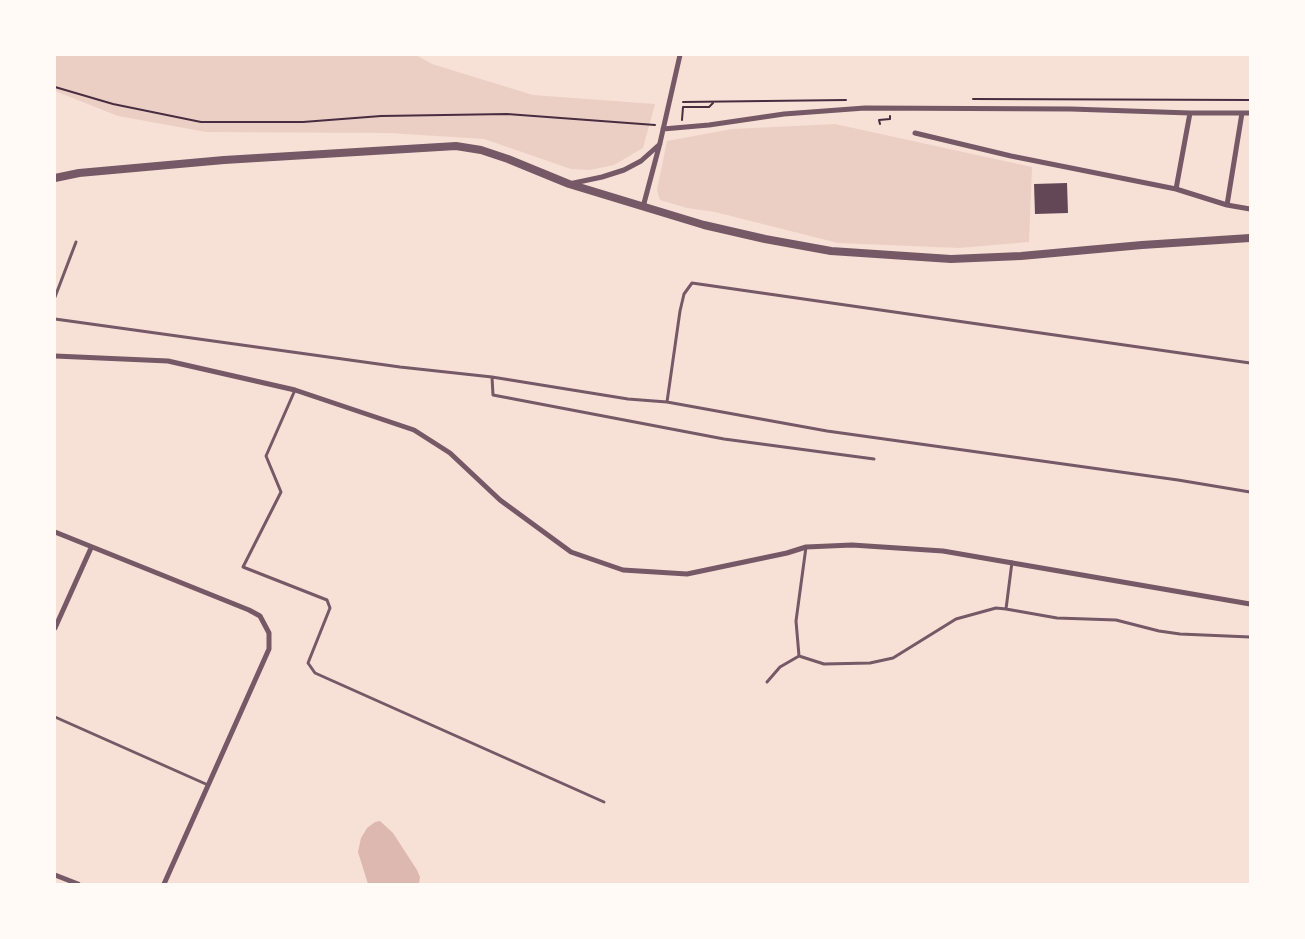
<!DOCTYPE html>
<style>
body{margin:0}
#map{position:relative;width:1305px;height:939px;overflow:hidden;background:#f7e1d7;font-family:"Varela Round",sans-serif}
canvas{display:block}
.frame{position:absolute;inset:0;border:56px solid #fffaf5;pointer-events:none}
</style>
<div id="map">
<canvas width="1305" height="939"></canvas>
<div class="frame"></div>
</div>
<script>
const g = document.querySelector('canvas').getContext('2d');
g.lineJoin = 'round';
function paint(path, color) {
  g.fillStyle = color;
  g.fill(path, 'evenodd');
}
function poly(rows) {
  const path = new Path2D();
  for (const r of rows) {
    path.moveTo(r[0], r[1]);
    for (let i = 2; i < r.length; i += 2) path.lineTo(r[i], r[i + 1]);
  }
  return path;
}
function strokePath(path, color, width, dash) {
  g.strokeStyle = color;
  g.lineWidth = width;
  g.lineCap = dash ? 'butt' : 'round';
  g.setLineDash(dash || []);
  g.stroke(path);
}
const green = poly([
 [55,55,416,55,432,64,533,95,655,104,643,148,614,165,590,170,571,169,484,139,389,133,206,132,118,116,55,91],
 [835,124,1032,167,1029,242,959,248,838,243,715,212,687,208,660,200,659,197,657,190,667,141,732,129]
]);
const water = poly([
 [380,821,393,833,417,870,420,877,419,884,368,884,358,852,361,838,367,828,375,822]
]);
const building = poly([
 [1067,183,1068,213,1035,214,1034,184]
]);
const path = poly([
 [55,87,113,104,201,122,303,122,381,116,507,114,655,125],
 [973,99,1250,100],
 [683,102,846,100],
 [682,120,683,107,709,107,713,103],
 [880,124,879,120,890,119,890,116]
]);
const service = poly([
 [55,297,76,242],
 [55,319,400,367,492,377,628,399,667,402,827,431,1178,480,1250,492],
 [492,377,493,395,724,439,874,459],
 [295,390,266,456,281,492,243,567,327,600,330,608,308,663,315,673,604,802],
 [667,402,680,311,684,294,692,283,1250,363],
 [806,547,796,621,799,656,824,664,870,663,893,658,956,619,996,608,1006,609,1012,562],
 [1006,609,1057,618,1116,620,1159,631,1180,634,1250,637],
 [767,682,780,667,799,656],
 [55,717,208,785]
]);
const minor = poly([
 [663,129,709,125,784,114,865,108,1071,109,1190,113,1250,113],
 [915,133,1011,156,1176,189,1227,205,1250,209],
 [569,184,602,177,624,170,641,161,660,144],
 [1176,189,1190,113],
 [1227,205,1242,113],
 [643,207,660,143,680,55],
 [55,356,168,361,295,390,414,430,450,453,500,500,571,552,623,570,687,574,787,553,806,547,852,545,943,551,1250,604],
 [55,532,249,610,260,616,269,633,269,649,164,884],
 [55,628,91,548],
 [55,875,78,884]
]);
const tertiary = poly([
 [55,178,79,173,224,160,456,146,481,150,508,159,569,184,704,225,765,239,831,251,951,259,1021,256,1142,245,1250,238]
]);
paint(green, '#ebcfc5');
paint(water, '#dcb8b0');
paint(building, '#644757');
strokePath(path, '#4a2c40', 2);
strokePath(service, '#755966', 3);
strokePath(minor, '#755966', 5);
strokePath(tertiary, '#755966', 8);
</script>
